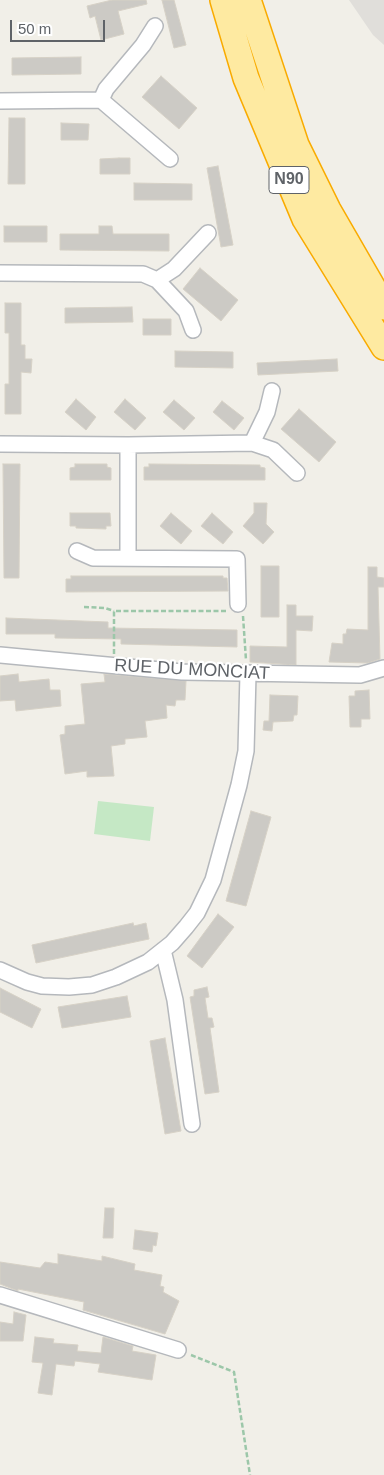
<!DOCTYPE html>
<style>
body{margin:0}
#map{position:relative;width:384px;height:1475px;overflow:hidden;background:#f1efe8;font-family:Arial,sans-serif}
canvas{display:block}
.scale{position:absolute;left:10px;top:20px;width:95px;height:22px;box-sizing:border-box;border:2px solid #5f6368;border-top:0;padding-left:6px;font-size:15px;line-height:18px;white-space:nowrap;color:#5f6368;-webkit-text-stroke:4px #fff;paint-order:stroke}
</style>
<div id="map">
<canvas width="384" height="1475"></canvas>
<div class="scale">50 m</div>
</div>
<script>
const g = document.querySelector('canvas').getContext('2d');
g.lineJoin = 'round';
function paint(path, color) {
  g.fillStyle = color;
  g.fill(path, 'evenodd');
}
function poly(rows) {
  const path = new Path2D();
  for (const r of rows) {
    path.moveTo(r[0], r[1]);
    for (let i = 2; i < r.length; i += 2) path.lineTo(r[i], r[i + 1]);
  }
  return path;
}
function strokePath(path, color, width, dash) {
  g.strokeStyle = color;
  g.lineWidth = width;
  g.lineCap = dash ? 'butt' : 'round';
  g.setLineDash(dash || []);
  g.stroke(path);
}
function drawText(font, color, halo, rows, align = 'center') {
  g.font = font + ' Arial,sans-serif';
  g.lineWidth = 4.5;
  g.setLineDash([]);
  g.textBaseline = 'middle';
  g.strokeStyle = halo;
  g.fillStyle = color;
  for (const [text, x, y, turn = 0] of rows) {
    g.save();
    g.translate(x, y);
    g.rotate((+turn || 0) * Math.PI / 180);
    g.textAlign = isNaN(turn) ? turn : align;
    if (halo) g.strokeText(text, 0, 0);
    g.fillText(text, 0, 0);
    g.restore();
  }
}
const industrial = poly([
 [349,0,384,0,384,45,373,35]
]);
const green = poly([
 [98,801,154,807,150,841,94,834]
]);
const building = poly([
 [112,0,146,0,147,4,118,11,124,34,101,40,95,16,90,18,87,6,112,0],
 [162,0,174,0,186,45,174,48,162,0],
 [81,57,81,74,12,75,12,58,81,57],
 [161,76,197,108,179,129,142,97,161,76],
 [9,118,25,118,25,184,8,184,9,118],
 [61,123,89,124,88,140,61,140,61,123],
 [119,158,130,158,130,174,100,174,100,159,119,158],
 [218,166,233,245,221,247,207,168,218,166],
 [134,183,192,184,192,200,134,200,134,183],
 [4,226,47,226,47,242,4,242,4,226],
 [99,226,112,226,113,234,169,234,169,251,60,250,60,234,99,234,99,226],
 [200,268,238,300,221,321,183,289,200,268],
 [5,303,21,303,21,345,25,345,25,359,32,359,31,373,21,372,21,414,5,414,5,384,9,384,9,333,5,333,5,303],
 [132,307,133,322,65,323,65,308,132,307],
 [143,319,171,319,171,335,143,335,143,319],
 [175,351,233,352,233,368,175,367,175,351],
 [337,359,338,371,258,375,257,363,337,359],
 [76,399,96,417,86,430,65,412,76,399],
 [125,399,146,418,135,430,114,412,125,399],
 [174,400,195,418,184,430,163,412,174,400],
 [222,401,244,418,234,430,213,412,222,401],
 [299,409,336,442,319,462,281,429,299,409],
 [3,464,20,464,19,578,4,578,3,464],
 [75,464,107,464,107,467,111,468,111,480,70,480,70,468,75,467,75,464],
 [149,464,260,465,260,467,265,468,265,480,144,480,144,467,149,467,149,464],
 [254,503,267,503,266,524,274,532,263,544,243,526,254,513,254,503],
 [70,513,110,513,111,526,106,526,106,529,76,528,76,526,70,526,70,513],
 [171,513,192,531,181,544,160,526,171,513],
 [212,513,233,532,223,544,201,526,212,513],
 [261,566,279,566,279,617,261,617,261,566],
 [368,567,377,567,377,577,384,578,384,587,378,587,380,659,368,663,329,662,332,643,343,644,343,634,346,634,347,629,368,630,368,567],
 [71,576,223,576,223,578,227,578,228,591,66,592,66,579,71,579,71,576],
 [287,605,296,605,296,616,313,616,312,631,296,630,296,665,250,662,250,646,287,647,287,605],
 [6,618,108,622,108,628,237,630,237,647,121,644,121,639,55,638,55,634,6,634,6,618],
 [18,674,19,682,49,679,50,690,60,690,61,706,16,711,15,700,0,701,0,676,18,674],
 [104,674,186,681,185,700,176,700,175,706,166,705,167,718,145,721,147,737,125,739,125,744,111,746,114,776,87,777,87,771,65,774,60,735,65,734,65,726,85,724,81,684,105,682,104,674],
 [369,690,370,719,361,719,361,727,350,727,349,696,355,696,355,691,369,690],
 [270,695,298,696,297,715,294,715,293,721,273,722,272,731,263,730,264,721,269,721,270,695],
 [251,811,271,817,246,906,226,901,251,811],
 [218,914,234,927,202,968,187,956,218,914],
 [133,923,134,926,146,923,149,939,36,963,32,945,133,923],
 [207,987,209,997,205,998,208,1018,212,1018,214,1027,210,1028,219,1092,205,1094,190,997,194,996,194,990,207,987],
 [0,988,41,1009,32,1028,0,1012,0,988],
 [127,996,131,1017,62,1028,58,1007,127,996],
 [165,1038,181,1131,165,1134,150,1041,165,1038],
 [105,1208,114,1208,113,1238,103,1238,105,1208],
 [135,1230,158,1233,156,1246,153,1245,152,1252,133,1249,135,1230],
 [58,1254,102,1261,102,1256,135,1264,134,1270,162,1275,160,1286,164,1287,163,1292,179,1301,165,1334,83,1310,84,1302,18,1289,18,1291,0,1284,0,1262,40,1268,45,1262,58,1264,58,1254],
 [14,1312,26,1315,23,1341,0,1341,0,1322,13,1324,14,1312],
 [35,1337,54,1339,53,1343,78,1345,77,1351,101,1353,103,1337,133,1346,132,1351,156,1355,152,1380,98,1372,100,1364,75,1361,74,1366,56,1364,52,1395,38,1393,43,1363,32,1362,35,1337]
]);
const path = poly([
 [84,607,105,608,114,611],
 [243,616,246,660],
 [114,654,114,611,227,611],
 [191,1355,234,1372,250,1475]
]);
const minor = poly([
 [155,26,143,45,106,89,101,100,170,159],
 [0,101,101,100],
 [0,273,143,274,157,280],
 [193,330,186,311,157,280,174,269,208,233],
 [272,391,267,412,252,443,273,450,297,473],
 [0,444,128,445,252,443],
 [128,445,128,558],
 [77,551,93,558,237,559,238,604],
 [0,655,182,672,360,675,384,668],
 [163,950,175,1000,192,1124],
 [0,970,27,982,42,986,69,987,92,985,116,977,148,962,172,943,186,927,197,913,213,880,239,785,246,751,248,674],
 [0,1295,178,1350]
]);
const trunk = poly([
 [223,0,246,78,305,219,384,347],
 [248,0,296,145,328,210,384,307]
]);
const shields = [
 [289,180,40]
];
const shieldNames = [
 ["N90",289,180]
];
const streetNames = [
 ["RUE DU MONCIAT",192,670,3]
];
paint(industrial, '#e0deda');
paint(green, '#c5e8c5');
paint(building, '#cccac5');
strokePath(building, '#d6d1c6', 1);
strokePath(minor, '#b5b8bc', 18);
strokePath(trunk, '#f9ab00', 28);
strokePath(path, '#9cc7a9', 2.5, [5, 2.5]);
strokePath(minor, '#fff', 15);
strokePath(trunk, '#feeaa1', 25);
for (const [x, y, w] of shields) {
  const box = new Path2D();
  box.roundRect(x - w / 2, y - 13.5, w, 27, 4);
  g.fillStyle = '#fff';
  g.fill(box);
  strokePath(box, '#5f6368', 1);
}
drawText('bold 16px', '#5f6368', null, shieldNames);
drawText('18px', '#5f6368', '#fff', streetNames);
</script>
